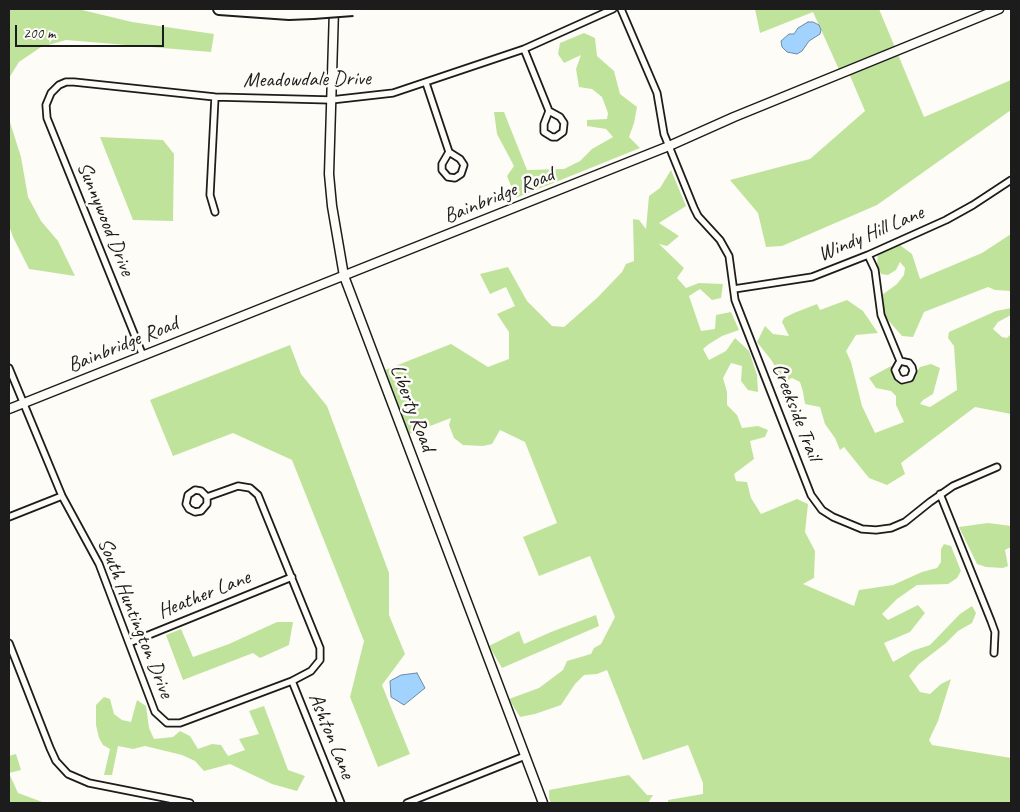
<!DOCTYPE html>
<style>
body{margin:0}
#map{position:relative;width:1020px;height:812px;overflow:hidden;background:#fdfcf7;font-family:Caveat,sans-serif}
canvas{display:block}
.frame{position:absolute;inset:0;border:10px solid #1c1c1c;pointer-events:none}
.scale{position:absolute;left:15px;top:25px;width:149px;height:22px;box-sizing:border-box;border:2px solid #1c1c1c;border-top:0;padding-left:6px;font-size:15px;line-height:18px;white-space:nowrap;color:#1c1c1c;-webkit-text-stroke:4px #fdfcf7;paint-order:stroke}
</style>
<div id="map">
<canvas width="1020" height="812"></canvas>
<div class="frame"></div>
<div class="scale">200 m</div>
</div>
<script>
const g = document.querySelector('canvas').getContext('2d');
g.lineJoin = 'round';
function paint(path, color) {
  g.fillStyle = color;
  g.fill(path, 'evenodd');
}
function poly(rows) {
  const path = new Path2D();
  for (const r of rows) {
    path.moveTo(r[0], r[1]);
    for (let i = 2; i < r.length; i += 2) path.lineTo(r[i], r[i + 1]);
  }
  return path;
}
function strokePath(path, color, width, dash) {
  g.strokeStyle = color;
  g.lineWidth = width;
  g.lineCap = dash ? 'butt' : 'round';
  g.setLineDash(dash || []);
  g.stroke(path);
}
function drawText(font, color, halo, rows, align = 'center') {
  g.font = font + ' Caveat,sans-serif';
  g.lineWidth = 5;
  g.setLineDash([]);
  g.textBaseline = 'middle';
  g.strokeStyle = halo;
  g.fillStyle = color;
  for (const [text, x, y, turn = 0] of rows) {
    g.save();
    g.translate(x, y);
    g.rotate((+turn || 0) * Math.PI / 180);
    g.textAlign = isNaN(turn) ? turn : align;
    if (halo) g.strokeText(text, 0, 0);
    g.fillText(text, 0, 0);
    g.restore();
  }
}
const green = poly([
 [9,9,78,9,132,22,214,34,211,52,66,40,41,47,19,62,9,78],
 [755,9,879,9,924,117,1011,80,1011,110,877,205,782,246,766,247,758,213,730,180,810,159,865,111,848,71,841,74,813,12,760,33],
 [584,33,595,38,597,56,614,71,620,94,637,107,634,123,629,137,640,148,516,198,507,176,514,166,497,134,494,112,504,112,527,170,564,169,580,161,592,149,613,137,606,129,587,126,587,120,607,119,608,113,602,97,592,89,579,87,576,69,581,55,564,63,558,54,560,43],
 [9,119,21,157,28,197,41,221,58,241,75,276,29,269,13,237,9,226],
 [100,137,163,140,174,154,173,221,133,220],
 [671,170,686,206,659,223,679,236,667,246,659,244,684,268,677,278,686,288,699,283,723,284,721,298,712,300,700,289,689,296,701,331,715,329,716,315,731,312,739,330,722,336,709,344,703,349,709,360,726,351,735,338,749,351,757,375,758,392,748,390,741,381,742,366,731,363,723,378,727,392,727,405,737,415,742,428,758,426,768,430,765,437,750,441,754,459,734,474,736,481,747,482,751,498,761,514,797,499,808,504,805,532,815,551,814,578,803,584,854,606,859,590,893,585,922,572,937,568,941,562,941,549,944,544,951,546,961,571,957,578,948,584,917,585,897,599,882,614,888,620,918,605,925,613,910,632,884,643,893,662,912,651,930,645,960,614,972,606,976,613,972,623,958,631,946,643,919,664,909,676,920,692,930,694,941,684,951,679,938,721,929,740,932,745,1011,758,1011,803,668,803,668,800,703,794,703,783,688,745,643,760,607,670,597,674,584,675,575,684,561,705,535,714,520,717,509,699,539,688,563,670,567,661,591,654,594,648,601,644,615,617,590,556,539,576,523,537,557,523,525,442,500,430,492,444,483,446,463,445,454,438,449,425,451,418,404,436,380,372,451,344,488,367,509,359,509,332,497,314,515,306,506,287,490,294,480,274,508,267,527,301,552,326,564,327,597,298,622,272,626,264,634,261,633,219,639,220,646,229,649,196,660,188],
 [1011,234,1011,291,995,290,988,287,924,312,913,337,902,336,888,320,882,308,882,295,897,284,904,275,905,268,900,262,896,270,888,275,881,274,877,265,878,254,900,245,912,254,920,279,982,253],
 [847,300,863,311,878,333,856,335,846,351,851,362,862,406,875,433,904,422,896,405,896,396,891,391,876,388,869,378,891,366,899,383,911,380,920,367,931,364,940,368,933,394,923,400,920,404,930,407,957,390,954,346,948,338,949,332,996,311,1011,308,1011,315,998,322,993,329,1002,337,1007,338,1011,334,1011,414,975,407,901,463,905,474,887,485,869,478,844,447,840,450,835,438,825,424,820,407,805,404,803,392,800,382,792,378,783,382,772,361,757,342,765,326,773,334,789,336,782,322,784,318,794,313,817,304,820,310],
 [290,345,301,374,327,406,389,573,389,615,405,654,382,685,410,754,378,767,350,697,364,641,292,460,233,433,173,456,150,400],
 [988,523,1011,526,1011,547,1005,550,1008,566,1003,568,986,567,977,564,959,527],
 [596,615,599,626,502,668,489,646,519,631,524,644,551,632],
 [277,622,293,622,289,645,260,658,253,653,183,680,166,635,181,629,193,657,229,644],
 [104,697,110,699,114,714,122,720,131,722,137,700,146,706,149,728,154,739,173,737,180,731,190,736,198,749,212,744,221,745,228,756,245,750,239,739,259,734,249,711,264,706,288,770,305,776,297,791,272,784,230,764,204,771,195,761,182,755,145,746,133,749,118,746,112,775,104,775,110,749,103,745,99,738,96,725,96,705],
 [16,754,21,770,9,773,18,793,45,803,9,803,9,756],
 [629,775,647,795,653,795,648,803,551,803,549,798,549,790]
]);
const water = poly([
 [808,22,813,22,819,25,821,30,820,34,809,41,802,51,797,54,787,52,782,47,781,41,789,34,794,34,798,28,808,22],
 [417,673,425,688,404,705,391,697,390,681,401,675,417,673]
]);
const street = poly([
 [621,9,657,93,664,134,694,208,698,216,720,240,729,256,735,300,811,495,822,510,833,517,862,529,876,530,891,528,905,522,930,502,953,486,997,467],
 [524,49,549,111,544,124,544,132,552,137,556,137,563,132,564,123,560,117,549,111],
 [426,83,449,152,442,164,442,170,448,177,455,178,461,174,464,165,460,159,449,152],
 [215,97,210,195,215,212],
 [868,255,875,270,881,315,900,361,909,363,912,367,913,371,910,378,902,380,898,377,895,370,900,361],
 [734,289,812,277,868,255,946,220,973,205,1011,180],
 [143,356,47,118,46,105,51,93,59,85,66,82,74,82,215,97,331,100,393,93,524,49,613,9],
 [9,368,62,496,99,564,155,712,167,723,180,723,292,681,311,671,320,660,320,648,258,495,250,488,238,486,207,497,207,504,201,511,195,512,189,509,186,504,188,495,195,490,201,491,207,497],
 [940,494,991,621,995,632,994,653],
 [9,517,62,496],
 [9,643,50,748,56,761,68,774,89,783,190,803],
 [129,643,292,577],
 [292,681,341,803],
 [407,803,525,756]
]);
const secondary = poly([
 [334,9,329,174,332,206,344,276,543,803],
 [9,409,669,146,734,117,999,9]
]);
const highway = poly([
 [219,9,289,14,313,13]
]);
const highwayBridge = poly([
 [313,13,353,10]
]);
const streetNames = [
 ["Meadowdale Drive",307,80,-1],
 ["Bainbridge Road",499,196,-22],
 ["Sunnywood Drive",105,219,68],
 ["Windy Hill Lane",871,234,-23],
 ["Bainbridge Road",123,345,-22],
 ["Liberty Road",412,408,69],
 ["Creekside Trail",796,412,69],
 ["Heather Lane",204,595,-22],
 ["South Huntington Drive",135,618,68],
 ["Ashton Lane",331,736,68]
];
paint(green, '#c0e39c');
paint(water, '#a1d3fe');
strokePath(water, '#6c8aa4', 1);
strokePath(street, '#1c1c1c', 9);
strokePath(secondary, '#1c1c1c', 11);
strokePath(highway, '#1c1c1c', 14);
strokePath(street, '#fdfcf7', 5.5);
strokePath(secondary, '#fdfcf7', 8);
strokePath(highway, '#fdfcf7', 10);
strokePath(highwayBridge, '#1c1c1c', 14, []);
strokePath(highwayBridge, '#fdfcf7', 10);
drawText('21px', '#1c1c1c', '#fdfcf7', streetNames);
</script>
